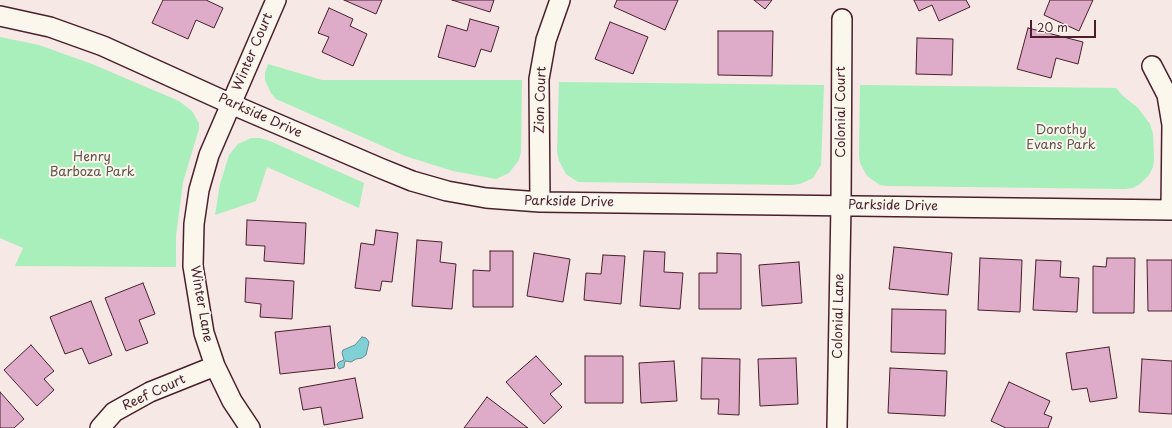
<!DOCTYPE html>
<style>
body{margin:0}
#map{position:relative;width:1172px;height:428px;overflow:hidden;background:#f5e8e5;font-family:"Playpen Sans",sans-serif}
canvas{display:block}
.scale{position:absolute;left:1030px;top:20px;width:66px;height:18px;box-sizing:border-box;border:2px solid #4a1f2b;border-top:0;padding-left:5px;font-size:12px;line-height:14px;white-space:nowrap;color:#4a1f2b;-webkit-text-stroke:3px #fbf7ec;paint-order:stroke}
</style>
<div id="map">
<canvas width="1172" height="428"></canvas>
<div class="scale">20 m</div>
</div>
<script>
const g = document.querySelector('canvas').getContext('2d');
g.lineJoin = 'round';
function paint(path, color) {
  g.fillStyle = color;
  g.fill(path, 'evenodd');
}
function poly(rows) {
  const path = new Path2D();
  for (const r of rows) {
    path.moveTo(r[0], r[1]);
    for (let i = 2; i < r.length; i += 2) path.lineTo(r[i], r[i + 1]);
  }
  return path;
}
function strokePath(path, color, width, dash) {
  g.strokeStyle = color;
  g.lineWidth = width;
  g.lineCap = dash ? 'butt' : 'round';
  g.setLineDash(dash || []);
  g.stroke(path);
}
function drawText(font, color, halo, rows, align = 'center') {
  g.font = font + ' "Playpen Sans",sans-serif';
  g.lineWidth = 4;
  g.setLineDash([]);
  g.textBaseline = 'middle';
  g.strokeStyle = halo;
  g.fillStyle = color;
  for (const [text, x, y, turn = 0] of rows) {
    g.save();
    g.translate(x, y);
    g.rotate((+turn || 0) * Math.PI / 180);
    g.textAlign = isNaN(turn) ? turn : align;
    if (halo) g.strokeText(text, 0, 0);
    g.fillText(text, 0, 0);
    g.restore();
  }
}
const green = poly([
 [0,37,39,45,92,64,179,101,192,111,199,123,199,129,183,182,176,236,176,267,15,266,23,248,0,238],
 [268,64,322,80,522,80,521,151,519,160,509,173,496,179,453,171,405,156,276,99,271,93,265,80,265,73],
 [559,82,824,85,821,165,813,178,800,184,792,185,578,182,566,174,559,161,557,152],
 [860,85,1116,88,1123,96,1138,108,1150,124,1153,134,1154,159,1153,167,1149,175,1140,184,1133,188,1124,189,888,186,880,185,867,176,860,163,859,155],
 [251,138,260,138,270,141,364,183,359,208,267,167,256,201,215,215,220,184,229,155,238,144]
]);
const water = poly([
 [362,337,366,338,369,342,366,355,362,358,356,359,351,362,345,361,344,367,339,369,337,364,339,362,344,360,342,353,343,350,355,345,362,337]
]);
const building = poly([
 [163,0,206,0,223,8,214,28,196,20,188,39,152,23,163,0],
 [344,0,382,0,376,14,344,0],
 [452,0,494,0,490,12,452,0],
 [617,0,678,0,665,30,614,7,617,0],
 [754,0,772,0,765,9,754,0],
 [914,0,966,0,970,7,939,21,932,5,919,11,914,0],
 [1050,0,1093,0,1079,31,1044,15,1050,0],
 [329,8,353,19,350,26,367,34,353,66,322,52,329,37,318,33,329,8],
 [470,19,499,27,491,52,481,49,475,67,438,57,447,25,467,31,470,19],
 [610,22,648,37,633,74,595,59,610,22],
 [1028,28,1083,42,1078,64,1056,58,1051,78,1017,69,1028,28],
 [718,31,773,31,772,76,718,75,718,31],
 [917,38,953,39,952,75,916,74,917,38],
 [247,220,306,223,304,264,264,261,265,246,246,245,247,220],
 [376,230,398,233,392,282,382,281,380,291,355,288,361,243,374,245,376,230],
 [417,240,442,242,440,262,456,264,452,309,412,306,417,240],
 [894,247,952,253,948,295,889,289,894,247],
 [490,251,513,251,513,307,473,307,473,270,490,271,490,251],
 [644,251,665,252,664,272,683,273,680,309,640,306,644,251],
 [534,253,570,259,563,302,527,296,534,253],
 [717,253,741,254,741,309,699,309,699,273,717,273,717,253],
 [603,255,625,256,621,304,584,300,586,273,601,274,603,255],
 [980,258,1022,260,1020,312,978,310,980,258],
 [1107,258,1135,258,1134,313,1093,313,1093,266,1106,267,1107,258],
 [1036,260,1061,261,1060,277,1079,278,1077,312,1033,310,1036,260],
 [1147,260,1172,260,1172,311,1148,311,1147,260],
 [799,262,802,303,762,306,759,265,799,262],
 [246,278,294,281,292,319,260,317,261,304,245,302,246,278],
 [143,283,155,314,139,320,148,343,126,351,105,298,143,283],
 [91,301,112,355,89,364,82,348,65,354,50,317,91,301],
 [892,309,946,310,945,354,891,352,892,309],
 [330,326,335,368,280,374,275,332,330,326],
 [31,345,54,371,44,379,54,390,37,406,4,370,31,345],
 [1109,347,1117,398,1090,402,1087,388,1072,390,1066,353,1109,347],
 [536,356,562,384,550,394,562,407,544,424,506,382,536,356],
 [585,356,623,356,623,403,585,403,585,356],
 [702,358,740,359,739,415,718,414,719,399,701,399,702,358],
 [796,358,798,404,760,406,758,359,796,358],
 [1142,359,1172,361,1172,414,1139,412,1142,359],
 [674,361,677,401,641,403,639,363,674,361],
 [890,368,947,371,945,416,888,413,890,368],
 [355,378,363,418,324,425,321,407,303,410,299,388,355,378],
 [1009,382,1050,401,1044,414,1052,417,1048,428,1006,428,991,421,1009,382],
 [0,392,24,419,14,428,0,428,0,392],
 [487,397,528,428,464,428,487,397]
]);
const minor = poly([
 [0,16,50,27,103,46,231,104,380,168,412,181,447,191,486,198,540,202,1172,210],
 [1152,66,1167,95,1172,125,1171,210],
 [540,202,539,79,546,40,560,0],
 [100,428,114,412,150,392,215,366],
 [250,428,232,401,215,366,204,333,193,266,194,224,199,190,209,155,276,0],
 [837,428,841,205,842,19]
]);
const streetNames = [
 ["Winter Court",253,52,-67],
 ["Zion Court",541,100,-88],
 ["Colonial Court",841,112,-90],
 ["Parkside Drive",260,116,24],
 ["Parkside Drive",569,202,1],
 ["Parkside Drive",893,206,1],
 ["Winter Lane",201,304,80],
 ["Colonial Lane",839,316,-89],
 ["Reef Court",154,393,-25]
];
const parkNames = [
 ["Dorothy",1061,130],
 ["Evans Park",1061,145],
 ["Henry",92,157],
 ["Barboza Park",92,172]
];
paint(green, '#a8efbb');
paint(water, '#80d1d6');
strokePath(water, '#6a8a92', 1);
paint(building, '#deacc9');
strokePath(building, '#4a1f2b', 1);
strokePath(minor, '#4a1f2b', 22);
strokePath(minor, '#fbf7ec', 19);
drawText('13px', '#4a1f2b', '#fbf7ec', streetNames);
drawText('13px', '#62534f', '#fbf7ec', parkNames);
</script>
